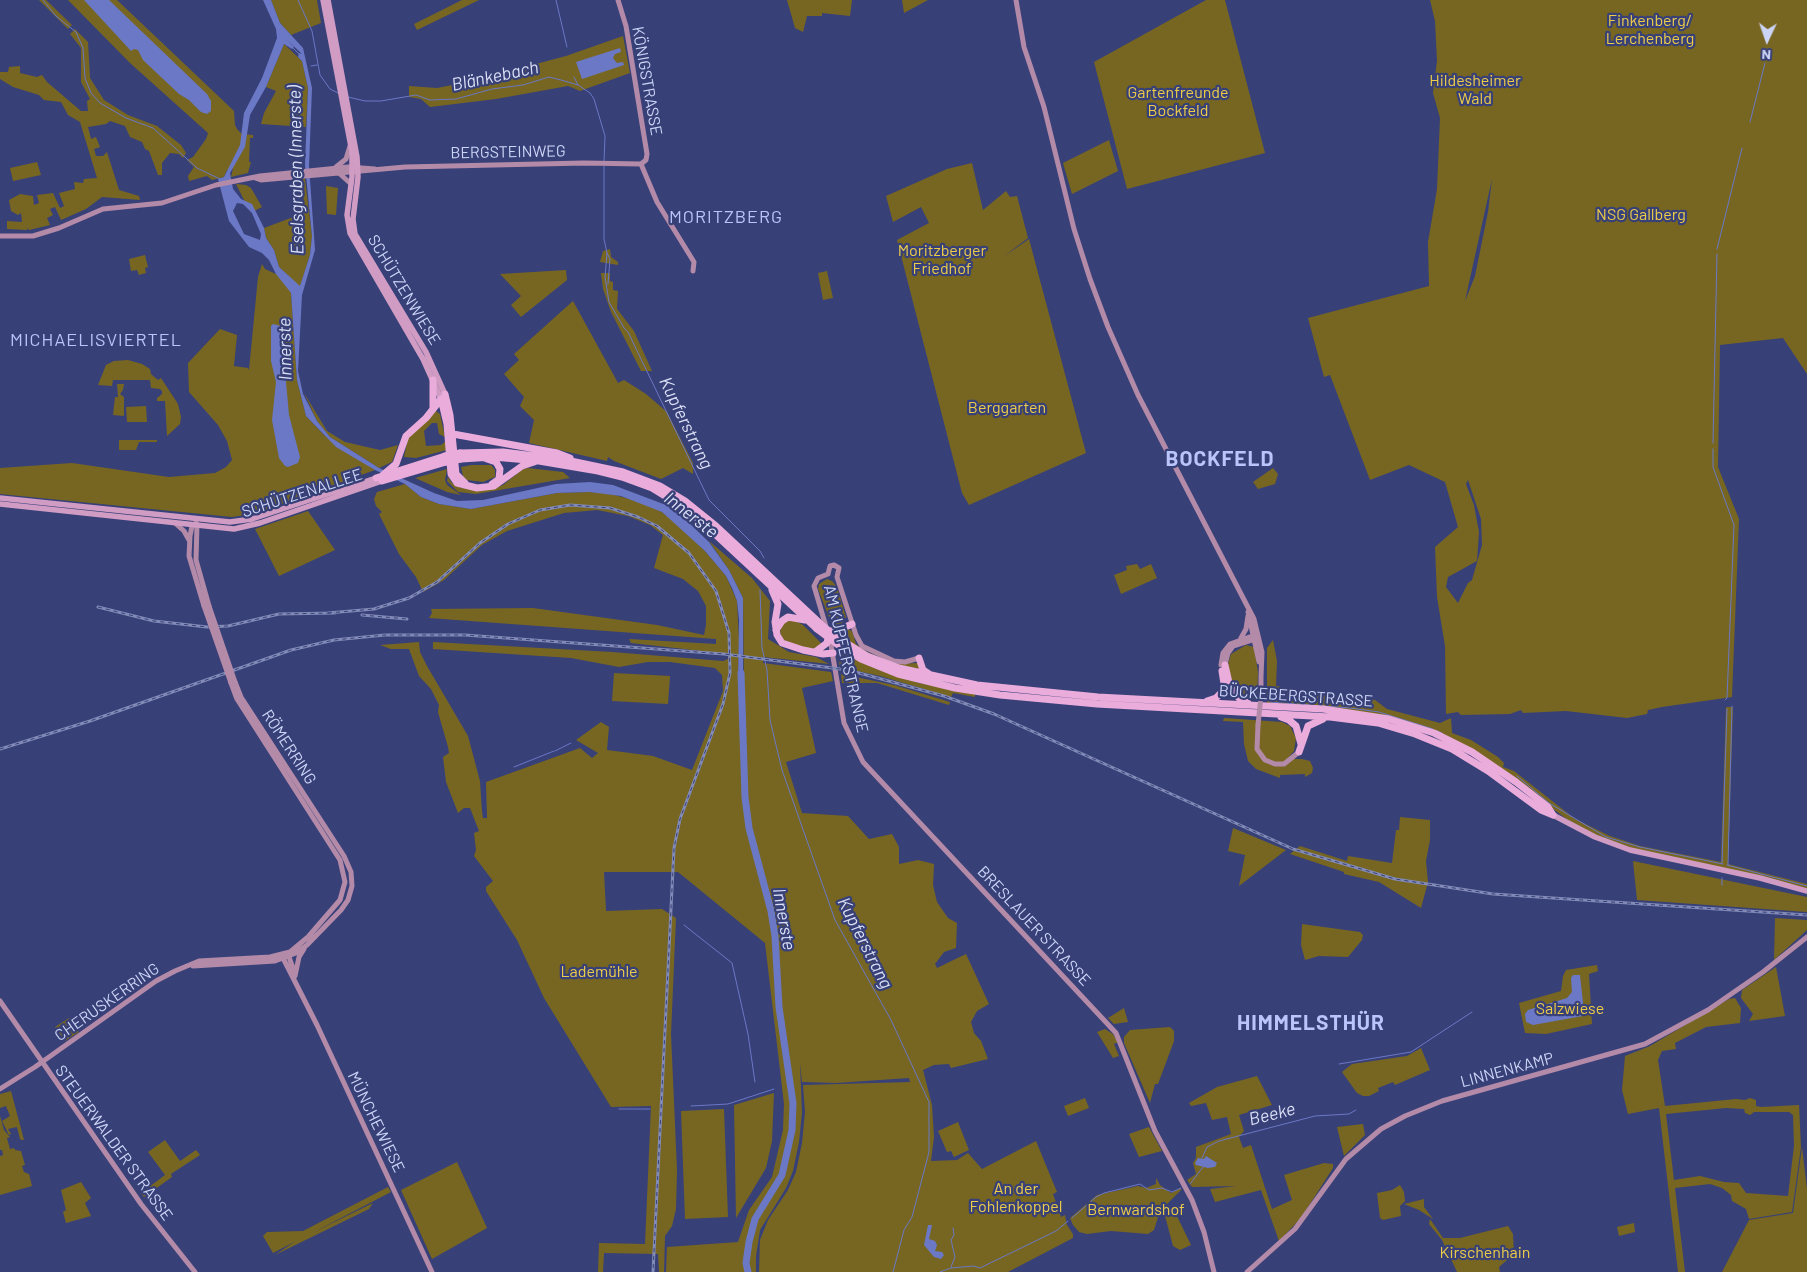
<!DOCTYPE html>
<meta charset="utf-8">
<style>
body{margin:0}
#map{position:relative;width:1807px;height:1272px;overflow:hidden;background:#384078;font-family:Barlow,sans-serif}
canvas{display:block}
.north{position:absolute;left:1742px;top:15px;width:50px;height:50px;-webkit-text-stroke:4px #384078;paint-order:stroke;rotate:183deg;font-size:14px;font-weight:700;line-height:20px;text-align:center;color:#cdd5f7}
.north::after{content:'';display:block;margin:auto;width:18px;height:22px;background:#cdd5f7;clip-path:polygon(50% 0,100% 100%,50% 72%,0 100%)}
</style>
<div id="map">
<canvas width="1807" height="1272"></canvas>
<div class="north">N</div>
</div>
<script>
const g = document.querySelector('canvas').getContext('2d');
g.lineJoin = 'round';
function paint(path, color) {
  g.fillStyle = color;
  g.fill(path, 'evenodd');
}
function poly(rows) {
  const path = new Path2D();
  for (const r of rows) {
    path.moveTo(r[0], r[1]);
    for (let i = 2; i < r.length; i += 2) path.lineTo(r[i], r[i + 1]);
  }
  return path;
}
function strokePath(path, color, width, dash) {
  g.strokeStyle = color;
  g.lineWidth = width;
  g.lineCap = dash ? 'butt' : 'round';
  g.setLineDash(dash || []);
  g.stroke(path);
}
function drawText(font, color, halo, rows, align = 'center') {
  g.font = font + ' Barlow,sans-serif';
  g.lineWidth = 4.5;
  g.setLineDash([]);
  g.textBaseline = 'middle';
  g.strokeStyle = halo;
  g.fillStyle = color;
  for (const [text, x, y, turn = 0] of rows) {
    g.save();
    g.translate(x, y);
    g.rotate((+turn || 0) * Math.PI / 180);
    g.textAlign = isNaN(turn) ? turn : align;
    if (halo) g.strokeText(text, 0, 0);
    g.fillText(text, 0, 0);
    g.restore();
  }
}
const green = poly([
 [39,0,46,0,72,25,68,29],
 [68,0,117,0,234,111,235,125,237,129,242,134,253,135,253,138,250,138,249,162,251,162,248,173,231,177,233,168,227,170,224,177,212,180,207,176,189,181,188,176,194,167,187,160,193,157,206,139,208,133,130,63],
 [271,0,317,0,321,23,291,35,280,23],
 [462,0,479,0,417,30,414,24],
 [787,0,852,0,850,16,822,13,822,16,807,16,803,32,795,28],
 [902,0,928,0,904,13],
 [1206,0,1225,0,1265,153,1127,189,1094,62],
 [1430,0,1807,0,1807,374,1783,338,1720,345,1718,467,1739,519,1732,697,1662,707,1648,710,1647,714,1627,718,1566,711,1523,713,1521,710,1510,714,1461,715,1458,712,1446,714,1445,646,1437,597,1435,547,1458,527,1445,482,1409,465,1370,480,1330,375,1324,377,1308,318,1429,286,1428,242,1437,189,1440,118,1433,93,1437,61,1435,21],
 [1492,179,1488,212,1475,276,1465,301],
 [1468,480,1481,519,1482,545,1472,580,1468,583,1458,603,1446,587,1448,577,1477,561,1479,532,1474,505,1466,484],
 [75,29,88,42,90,78,104,100,128,115,157,126,181,145,186,153,183,158,179,154,170,153,162,163,162,175,158,175,149,151,145,149,142,142,130,137,125,126,110,121,106,124,88,127,91,139,96,137,100,147,94,149,96,156,103,156,107,152,119,190,139,196,140,200,102,197,86,209,61,220,55,207,50,209,53,215,47,218,50,225,29,230,27,228,27,230,7,229,7,221,22,222,21,213,18,215,11,211,9,200,20,194,33,196,34,205,39,203,37,195,53,193,60,208,64,206,59,193,75,189,74,182,83,183,84,179,97,178,80,122,68,115,61,102,44,100,39,95,13,87,0,79,0,72,8,72,9,67,20,66,20,73,37,77,42,75,47,82,81,111,88,111,87,101,90,99,81,82,81,48,70,34],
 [623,36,630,73,580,91,568,86,496,99,430,107,421,99,409,97,409,86,437,88,468,82,566,56],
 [284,44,302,61,308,88,306,127,261,124,264,113,276,91,266,87],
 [1109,140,1118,171,1072,194,1063,163],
 [37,162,41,175,13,181,10,168],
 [972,163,983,210,1006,191,1010,197,1017,196,1028,238,1003,257,1029,239,1086,453,969,505,962,493,897,240,929,223,921,207,893,222,886,196,947,169],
 [303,179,305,179,312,236,310,255,300,287,279,267,274,250,266,238,264,228,304,213],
 [236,184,246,185,251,188,262,207,254,211,250,203,245,202],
 [326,186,338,188,336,215,327,214],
 [610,249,611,257,618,262,618,265,600,262,603,251],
 [145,255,148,267,145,268,146,273,139,275,137,270,131,271,129,259],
 [262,264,265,269,276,274,285,282,291,293,297,380,306,416,324,435,375,470,254,514,232,517,0,494,0,468,72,463,169,477,215,473,226,467,232,460,227,441,218,425,189,392,188,363,220,329,237,335,234,366,248,368,249,370,258,277],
 [566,270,567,280,521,317,511,305,521,296,500,274],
 [827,271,833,298,823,300,818,273],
 [601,273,610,273,610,281,613,282,613,290,618,291,617,309,634,331,652,371,641,371,611,312,603,289],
 [573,301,618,383,624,380,646,394,667,412,693,463,693,474,683,468,661,479,614,461,608,457,607,461,529,443,534,420,520,406,524,397,504,374,519,360,514,354],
 [128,360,142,364,150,369,151,374,158,380,161,378,178,404,181,417,180,424,167,436,165,401,157,401,157,398,162,394,162,391,160,389,151,388,150,380,113,380,112,386,98,385,106,365,114,361],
 [117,384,124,384,123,390,120,394,124,397,124,416,113,415,115,397,118,397],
 [304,393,327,431,345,442,380,450,398,445,392,462,379,468,330,437,317,421],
 [146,406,147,422,127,422,126,407],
 [436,411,440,414,445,437,439,434,437,423,432,423,424,431,426,446,441,445,446,441,447,450,416,458,404,457,408,438],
 [119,440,157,440,157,442,139,442,136,450,119,450],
 [472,465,491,465,495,470,495,477,483,482,467,480,463,476,461,467],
 [528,468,563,472,570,478,476,494,458,492,447,481,448,477,452,483,461,488,493,489,503,485,523,469],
 [1273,468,1278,474,1275,484,1258,489,1253,482],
 [447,469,445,480,447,485,461,495,447,492,415,478],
 [405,484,421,497,439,504,471,509,557,493,589,492,607,493,641,502,662,512,678,525,705,551,726,576,737,601,739,641,738,681,744,692,743,598,729,570,709,541,752,578,770,601,768,639,789,652,816,657,829,664,763,657,763,663,831,672,833,681,802,688,816,753,786,762,802,813,848,816,869,839,892,834,899,847,899,864,918,860,934,864,933,885,937,902,948,918,957,923,956,948,944,952,935,964,937,968,966,954,989,1004,977,1011,971,1022,974,1033,981,1041,988,1059,951,1068,949,1064,934,1065,923,1070,932,1105,934,1137,931,1161,957,1160,968,1153,982,1169,1036,1141,1057,1192,1053,1194,1061,1217,1065,1215,1067,1225,1073,1234,1073,1238,1008,1272,759,1272,760,1240,768,1220,788,1190,796,1172,802,1143,805,1112,803,1085,910,1082,909,1078,836,1083,802,1082,800,1063,802,1113,799,1142,793,1171,786,1188,760,1230,756,1256,756,1272,666,1272,667,1247,738,1242,749,1210,772,1177,783,1130,784,1104,765,943,678,872,604,872,606,911,662,909,676,918,671,1034,677,1170,676,1209,672,1226,665,1236,664,1272,659,1272,658,1254,604,1253,603,1272,598,1272,599,1243,645,1244,651,1106,611,1107,544,998,517,940,486,891,486,887,493,881,474,856,476,850,474,833,479,831,470,808,464,808,458,813,446,782,443,757,449,753,448,747,438,712,439,705,431,689,419,676,409,649,391,649,380,645,419,642,420,652,427,666,468,736,480,781,482,811,483,818,487,818,486,782,580,748,592,758,598,753,576,740,601,722,609,727,607,750,653,756,692,770,723,691,722,675,715,668,670,662,648,662,619,667,571,658,433,649,433,642,612,652,723,661,728,659,728,654,631,643,629,639,716,644,716,639,429,618,432,613,431,609,533,608,657,625,704,635,706,625,706,606,698,591,683,579,654,568,663,535,650,525,628,516,597,510,564,513,507,531,482,545,444,580,423,592,416,577,399,554,379,514,382,512,376,506,374,499,377,492],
 [308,511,335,550,279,576,255,529],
 [1137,564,1140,569,1151,564,1157,578,1121,594,1114,575,1127,570,1126,566],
 [827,579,832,581,837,587,846,617,841,625,832,625,818,589,819,584],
 [787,621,796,621,803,625,822,644,814,650,789,643,782,639,780,632,782,624],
 [847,629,852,631,856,644,867,652,896,664,918,663,920,669,899,667,853,647,835,632],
 [1273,640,1277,661,1276,686,1327,696,1375,700,1387,709,1440,723,1451,718,1452,733,1471,740,1498,757,1504,763,1503,767,1514,771,1575,819,1610,836,1640,846,1721,862,1726,707,1733,707,1728,864,1807,884,1807,890,1627,848,1589,832,1568,820,1475,751,1376,714,1267,703,1267,648],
 [1246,645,1254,647,1258,672,1257,700,1239,694,1233,684,1230,675,1228,664,1231,654],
 [837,651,882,671,919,683,975,694,975,697,953,693,951,697,880,676,840,667],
 [614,673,670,676,668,704,612,701],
 [841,674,894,685,950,702,949,705,877,683,842,683],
 [1224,718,1282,722,1290,726,1296,738,1294,751,1287,759,1302,759,1310,761,1313,768,1312,773,1305,777,1305,774,1280,775,1280,778,1256,769,1248,761,1244,744,1243,722,1223,721],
 [1400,817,1430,820,1430,840,1426,861,1428,882,1421,908,1379,882,1344,874,1344,872,1290,854,1300,846,1347,861,1348,856,1392,863,1396,830,1399,830],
 [1233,828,1286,850,1239,886,1245,855,1228,851],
 [1633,861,1807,897,1807,912,1637,900],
 [1775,918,1807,920,1807,930,1774,960],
 [1302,924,1360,932,1363,935,1362,940,1348,957,1319,956,1305,960,1301,945],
 [1597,965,1598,971,1589,974,1592,1024,1546,1034,1525,1033,1519,1003,1561,991,1563,976,1566,970],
 [1776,967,1785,1016,1749,1021,1753,1014,1741,998,1742,990],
 [1735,998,1741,1008,1740,1023,1706,1027,1675,1043,1676,1049,1662,1051,1658,1060,1665,1106,1736,1099,1745,1100,1750,1098,1756,1100,1756,1106,1761,1107,1799,1105,1801,1147,1792,1212,1749,1219,1746,1209,1732,1201,1731,1195,1722,1188,1710,1184,1675,1188,1685,1272,1678,1272,1659,1108,1628,1114,1622,1090,1625,1056,1650,1046,1729,999],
 [1726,1108,1744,1109,1745,1113,1750,1115,1754,1112,1789,1112,1793,1115,1794,1146,1788,1196,1746,1193,1739,1183,1724,1182,1700,1176,1674,1180,1666,1114],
 [1124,1008,1128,1022,1114,1024,1108,1018],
 [69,1018,79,1032,65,1041,55,1027],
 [1170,1027,1174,1031,1174,1041,1158,1084,1155,1084,1150,1103,1124,1043,1124,1037,1130,1030],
 [1105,1029,1113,1034,1118,1042,1114,1044,1119,1056,1113,1058,1097,1032],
 [1421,1048,1430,1070,1395,1085,1393,1082,1378,1088,1379,1091,1369,1096,1363,1096,1357,1093,1342,1072,1352,1064,1407,1056],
 [1257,1076,1272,1105,1239,1115,1244,1131,1239,1137,1243,1148,1251,1145,1272,1209,1292,1200,1284,1175,1324,1163,1333,1164,1333,1168,1301,1218,1279,1241,1261,1190,1215,1202,1210,1189,1236,1186,1192,1187,1187,1180,1196,1174,1193,1163,1196,1158,1196,1147,1231,1134,1227,1117,1212,1120,1206,1103,1191,1106,1189,1103,1217,1087],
 [11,1091,24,1140,22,1140,20,1139,17,1127,8,1129,11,1134,9,1135,2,1121,10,1116,6,1106,0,1108,0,1094],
 [774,1093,772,1141,766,1168,736,1218,734,1105],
 [1085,1098,1089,1108,1068,1116,1064,1106],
 [724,1109,728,1217,685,1219,681,1111],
 [0,1116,4,1130,10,1137,7,1138,10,1149,14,1148,15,1150,21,1151,25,1165,22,1166,24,1172,29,1174,32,1186,0,1195,0,1156,3,1155,2,1150,0,1150],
 [958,1122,969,1150,954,1157,951,1151,947,1152,938,1131],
 [1363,1124,1365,1135,1344,1156,1337,1127],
 [1149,1127,1162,1151,1139,1157,1129,1134],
 [165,1140,180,1161,196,1150,200,1155,171,1174,172,1177,144,1197,141,1193,165,1175,148,1152],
 [1802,1147,1807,1189,1807,1272,1722,1272,1749,1220,1793,1213],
 [457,1162,487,1228,432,1259,401,1190],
 [1156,1178,1160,1185,1171,1193,1181,1188,1181,1190,1160,1211,1154,1230,1148,1234,1111,1231,1087,1234,1079,1232,1073,1225,1070,1218,1097,1195,1138,1186,1146,1188,1156,1184],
 [81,1182,91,1198,85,1203,91,1216,66,1223,63,1212,66,1210,61,1190],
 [1400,1185,1404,1192,1405,1201,1400,1206,1401,1216,1383,1220,1380,1218,1377,1193,1392,1190],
 [388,1187,391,1192,312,1233,373,1203,369,1209,275,1255,294,1242,273,1253,263,1236,267,1232,303,1231],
 [1424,1199,1424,1207,1433,1219,1419,1210,1404,1204],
 [1172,1206,1191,1245,1180,1250,1173,1246,1165,1216],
 [1430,1219,1443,1238,1460,1238,1508,1226,1513,1234,1514,1254,1499,1267,1500,1272,1457,1272,1442,1240,1429,1224],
 [1634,1223,1635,1232,1619,1236,1617,1227]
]);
const water = poly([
 [84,0,109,0,207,94,211,101,211,111,207,114,201,112,189,100,179,94,143,60,138,50,134,49,131,51],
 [263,0,271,0,280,23,303,48,312,88,309,166,315,250,302,295,298,371,303,394,317,421,330,437,379,468,434,493,457,501,483,500,556,484,590,482,613,485,666,505,690,524,709,542,729,570,743,598,743,681,738,681,739,620,737,601,732,588,726,576,705,551,662,512,621,496,589,492,557,493,471,509,439,504,421,497,405,484,375,470,336,447,306,416,297,380,291,293,276,274,269,260,262,253,249,247,229,221,218,179,224,177,240,145,244,113,262,78,277,38,276,29],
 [286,39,302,54,299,53,298,57,302,61,308,88,305,165,312,236,310,255,300,286,279,267,274,250,266,238,264,228,252,204,241,199,233,189,230,173,245,147,250,115,266,87,284,44,292,49,294,47],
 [237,203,243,204,252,213,261,234,260,240,244,234,233,211],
 [620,48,621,52,615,54,613,58,617,63,623,62,624,65,582,79,576,62],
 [273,324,281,326,289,415,300,457,298,463,288,467,285,466,279,458,272,420,276,382,271,361,271,326],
 [1573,975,1580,975,1584,1012,1583,1016,1533,1025,1526,1022,1525,1014,1528,1010,1567,998,1572,992,1571,978],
 [1206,1156,1217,1163,1215,1167,1208,1168,1196,1165,1195,1163,1198,1158,1204,1159],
 [928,1225,932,1225,929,1239,935,1241,937,1245,935,1251,942,1252,944,1255,941,1259,934,1257,924,1245]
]);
const stream = poly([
 [43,0,56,16,76,32,83,48,85,78,91,93,100,103,126,118,153,128,197,168,220,179],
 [298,0,312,31,320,75,330,89,340,94],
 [556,0,567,47],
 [293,48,299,54],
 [311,66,317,65],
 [574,77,578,85],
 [348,97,365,101,381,101,416,95,430,100,456,99,492,89,523,85,549,77,561,80,578,85,590,93,594,99,605,136,604,162],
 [1750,122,1765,63],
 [604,166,604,239,607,253,605,277,609,302,624,328,628,332,709,500,760,551,764,558],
 [1717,249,1742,148],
 [607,253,610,259,608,284],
 [1713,443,1717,254],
 [1713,449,1713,467,1734,525,1727,698,1725,700],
 [760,590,762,648,767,670,770,720,782,770,835,920,891,1020,929,1102,929,1152,912,1217,904,1230,893,1272],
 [1270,702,1350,708,1379,712,1433,729],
 [1437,731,1442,733],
 [555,751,571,743],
 [514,767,554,751],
 [1517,776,1549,803,1606,837,1640,847,1723,864],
 [1722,863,1727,709],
 [1727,865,1807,886],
 [1728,865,1732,706],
 [1722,878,1722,885],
 [684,925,732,963,748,1034,755,1082],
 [1339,1064,1411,1052,1472,1012],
 [789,1098,792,1098],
 [691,1106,728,1104,774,1089],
 [619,1109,650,1109],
 [1202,1158,1207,1147,1219,1141,1315,1116,1349,1114,1356,1110],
 [1190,1184,1203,1167],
 [1072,1218,1096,1197,1104,1193,1140,1184,1149,1190,1162,1188,1172,1192,1181,1188],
 [951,1267,955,1257,951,1240,954,1235,953,1228],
 [940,1272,951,1268,974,1266,980,1268,1056,1231,1068,1221]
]);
const river = poly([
 [741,673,745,797,749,828,771,911,775,936,779,1007,793,1103,792,1130,782,1175,755,1219,749,1242,746,1263,748,1272]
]);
const secondary = poly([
 [618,0,626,26,647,154,646,160,641,164],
 [1016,0,1024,47,1044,107,1074,229,1090,279,1108,327,1138,395,1254,619,1262,652,1261,677],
 [641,164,657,202,694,262,693,271],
 [336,167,346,159,350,146],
 [339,173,351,184],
 [255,178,261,180,405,167,584,163,641,164],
 [0,236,33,236,59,228,103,209,162,203,216,185,260,176,348,167,375,169],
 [175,523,184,531,189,540],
 [196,523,192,526,190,536,189,556,204,606],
 [197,524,196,560,209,606],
 [828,574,830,566,834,565,839,568,837,577,856,635,862,646,894,661,905,662,919,658],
 [1248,612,1259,662],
 [827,630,814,586,818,578,828,574],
 [1241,638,1246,629,1248,616],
 [830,639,844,723,863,762,1116,1033,1155,1131,1192,1200,1204,1232,1214,1272],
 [1221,665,1223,653,1230,644,1255,635],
 [1225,665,1228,653,1233,646,1255,639],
 [1261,675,1261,696],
 [1258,725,1257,749,1265,760,1275,764,1284,764,1299,752],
 [288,954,295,974],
 [283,958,317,1025,432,1272],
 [193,966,275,961,296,953,307,945,341,910,348,900,352,886,351,872,344,856,241,697,235,682],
 [295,976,299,957,304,949],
 [0,1001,141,1204,195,1272],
 [0,1089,35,1067,156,981,175,971,199,961,270,957,290,952,308,937,340,900,345,882,340,860,237,699,231,683],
 [1247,1272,1295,1229,1346,1159,1381,1129,1405,1116,1442,1101,1645,1044,1708,1010,1763,972,1807,937]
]);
const primary = poly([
 [323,0,352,152,352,177,347,215,350,233,423,359,441,399],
 [328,0,357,157,358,177,353,219,355,234,426,352,445,394],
 [0,498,230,522,252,519,376,478],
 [0,504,234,529,260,523,382,481],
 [1553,815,1595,837,1630,850,1760,878,1807,891]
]);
const highway = poly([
 [433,380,433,409],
 [445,394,450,415,456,474,465,483],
 [441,399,447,424,451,474,457,483,477,488,494,486,522,466,534,462],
 [453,434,557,453,570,458],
 [460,453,503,452,566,460,623,472,660,486,685,501,716,526,824,627],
 [461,459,493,457,539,461,598,471,622,477,652,488,683,507,703,523,817,629],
 [487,459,496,462,500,469,499,479,492,484],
 [383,475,396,464,406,436,426,418,441,399],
 [376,478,445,456],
 [382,481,446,462],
 [772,590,778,604,775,622,777,635,782,643,803,650,823,654,833,653],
 [776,630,782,621,788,617,805,620],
 [833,630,841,629,852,624],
 [835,636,867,656,899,668,977,685,1098,697,1323,709,1389,719,1434,733,1472,752,1516,782,1548,807,1553,815],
 [837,644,861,659,898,674,955,688,1000,695,1097,704,1330,717,1378,723,1415,734,1452,749,1488,771,1541,810,1553,815],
 [815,652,827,643,829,634],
 [919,658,923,670,929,674],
 [1225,665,1230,687,1239,698,1248,703],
 [1207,701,1216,698,1222,692,1224,684,1222,671],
 [1281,717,1289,720,1296,726,1301,744],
 [1299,752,1308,726,1323,719]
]);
const rail = poly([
 [98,607,154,621,207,627,228,626,279,614,335,613],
 [328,613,374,609,409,598,437,582,480,543,508,524,540,510,570,505,610,508,638,517,657,526,689,553,716,591,729,633,730,673,723,704,680,819,674,848,653,1272],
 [362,615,407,619],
 [0,749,90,721,291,650,334,640,385,635,465,635,724,654,848,670,944,696,994,714,1293,849,1395,879,1493,894,1807,915]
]);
const secondaryBridge = poly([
 [204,606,231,683],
 [209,606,235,682],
 [1258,725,1261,696]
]);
const highwayBridge = poly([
 [445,456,460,453],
 [446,462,461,459],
 [824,627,835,636],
 [817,629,837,644]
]);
const parkNames = [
 ["Finkenberg/",1650,21],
 ["Lerchenberg",1650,39],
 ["Hildesheimer",1475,81],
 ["Wald",1475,99],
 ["Gartenfreunde",1178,93],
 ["Bockfeld",1178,111],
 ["NSG Gallberg",1641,215],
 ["Moritzberger",942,251],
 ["Friedhof",942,269],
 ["Berggarten",1007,408],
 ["Lademühle",599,972],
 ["Salzwiese",1570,1009],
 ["An der",1016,1189],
 ["Fohlenkoppel",1016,1207],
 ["Bernwardshof",1136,1210],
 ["Kirschenhain",1485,1253]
];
const streetNames = [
 ["KÖNIGSTRASSE",647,81,80],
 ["BERGSTEINWEG",508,152,-1],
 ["SCHÜTZENWIESE",404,290,59],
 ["SCHÜTZENALLEE",302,493,-18],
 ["AM KUPFERSTRANGE",846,659,77],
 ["BÜCKEBERGSTRASSE",1296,696,4],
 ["RÖMERRING",289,747,57],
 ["BRESLAUER STRASSE",1034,926,47],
 ["CHERUSKERRING",107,1002,-35],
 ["LINNENKAMP",1507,1070,-15],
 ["MÜNCHEWIESE",376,1122,64],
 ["STEUERWALDER STRASSE",114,1143,54]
];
const waterNames = [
 ["Blänkebach",495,76,-12],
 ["Eselsgraben (Innerste)",296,170,-91],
 ["Innerste",285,349,-91],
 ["Kupferstrang",686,423,64],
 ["Innerste",691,515,38],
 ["Innerste",784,919,80],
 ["Kupferstrang",865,943,63],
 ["Beeke",1272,1114,-14]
];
const neighbourhoodNames = [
 ["MORITZBERG",726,217],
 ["MICHAELISVIERTEL",96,340]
];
const districtNames = [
 ["BOCKFELD",1220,459],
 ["HIMMELSTHÜR",1311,1023]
];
paint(green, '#776621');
paint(water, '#6b78c6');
strokePath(stream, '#6b78c6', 1);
strokePath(river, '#6b78c6', 7);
strokePath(secondary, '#b38aa8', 5);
strokePath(primary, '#d09cc3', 5.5);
strokePath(highway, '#eaacdb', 7);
strokePath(rail, '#828ab7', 3);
strokePath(rail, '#384078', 1, [4]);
strokePath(secondaryBridge, '#b38aa8', 5);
strokePath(highwayBridge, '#eaacdb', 7);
drawText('16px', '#edcd48', '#384078', parkNames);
drawText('16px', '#cdd5f7', '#384078', streetNames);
drawText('italic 18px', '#dadff5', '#384078', waterNames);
g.letterSpacing = '1px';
drawText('18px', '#bac5fb', '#384078', neighbourhoodNames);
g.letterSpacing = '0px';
g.letterSpacing = '1px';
drawText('bold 21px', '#bac5fb', '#384078', districtNames);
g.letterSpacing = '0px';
</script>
